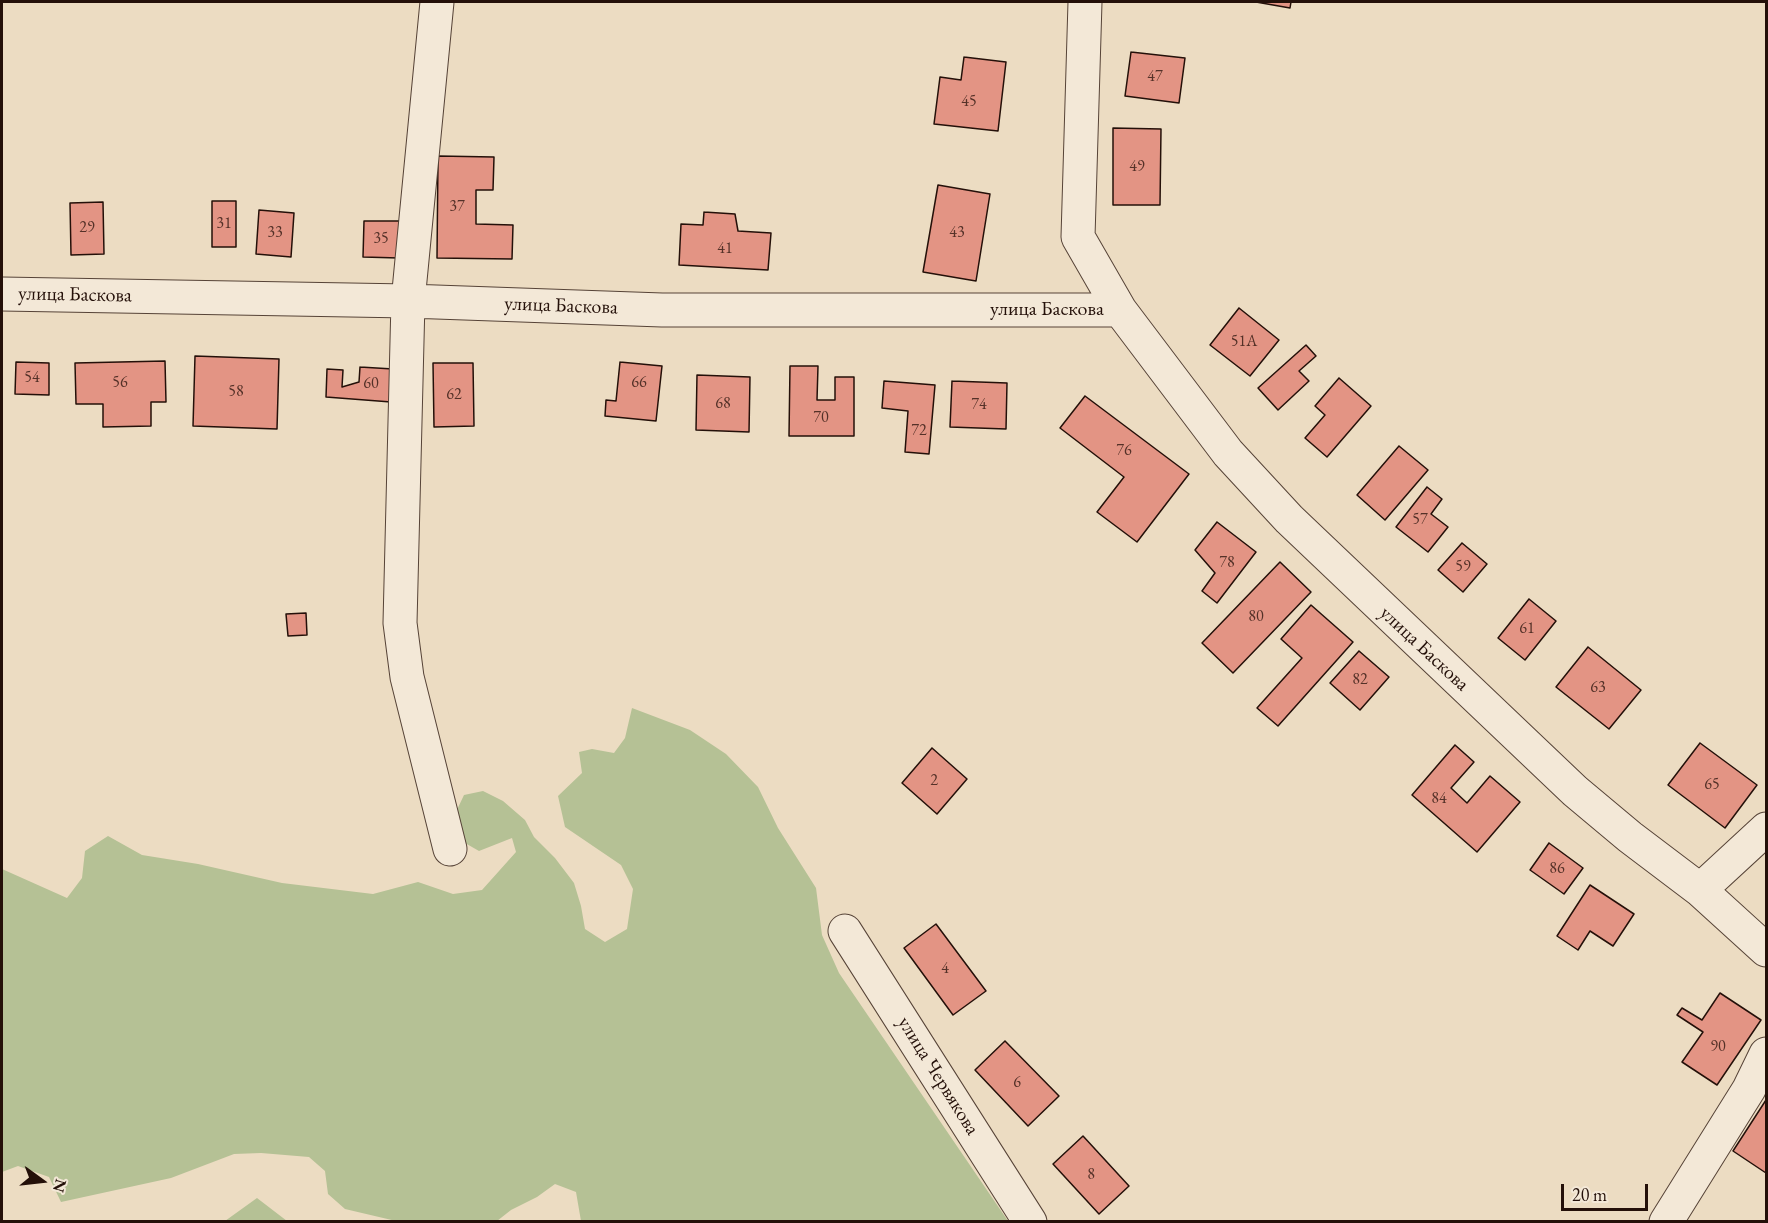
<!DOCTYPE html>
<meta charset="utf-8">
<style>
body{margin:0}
#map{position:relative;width:1768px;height:1223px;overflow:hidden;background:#ecdcc2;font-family:"EB Garamond",serif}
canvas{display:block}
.frame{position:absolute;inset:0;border:3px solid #241009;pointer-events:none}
.north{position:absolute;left:12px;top:1151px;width:60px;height:60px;-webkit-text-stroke:4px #f3e8d7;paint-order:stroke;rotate:105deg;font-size:16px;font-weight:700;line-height:24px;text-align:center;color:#241009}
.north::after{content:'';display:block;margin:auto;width:21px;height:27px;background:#241009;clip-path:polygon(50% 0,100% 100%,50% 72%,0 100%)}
.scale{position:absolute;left:1561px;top:1184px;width:87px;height:27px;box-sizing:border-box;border:3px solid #241009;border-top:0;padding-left:8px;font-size:18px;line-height:21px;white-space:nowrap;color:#241009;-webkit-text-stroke:4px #f3e8d7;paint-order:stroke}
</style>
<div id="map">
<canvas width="1768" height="1223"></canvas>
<div class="frame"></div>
<div class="north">N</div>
<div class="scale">20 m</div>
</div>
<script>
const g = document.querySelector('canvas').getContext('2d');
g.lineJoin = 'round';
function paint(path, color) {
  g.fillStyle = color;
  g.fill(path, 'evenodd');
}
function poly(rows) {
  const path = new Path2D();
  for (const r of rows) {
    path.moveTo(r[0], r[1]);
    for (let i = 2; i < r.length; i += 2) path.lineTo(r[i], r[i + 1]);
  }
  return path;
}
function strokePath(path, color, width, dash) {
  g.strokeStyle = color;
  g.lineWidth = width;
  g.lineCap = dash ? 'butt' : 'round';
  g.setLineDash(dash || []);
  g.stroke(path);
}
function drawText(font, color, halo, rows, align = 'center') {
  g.font = font + ' "EB Garamond",serif';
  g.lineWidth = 5;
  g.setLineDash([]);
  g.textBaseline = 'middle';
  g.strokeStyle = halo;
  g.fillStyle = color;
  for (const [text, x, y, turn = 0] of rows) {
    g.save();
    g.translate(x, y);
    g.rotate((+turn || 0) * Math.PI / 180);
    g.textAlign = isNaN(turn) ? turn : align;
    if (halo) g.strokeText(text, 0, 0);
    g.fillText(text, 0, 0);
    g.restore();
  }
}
const green = poly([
 [632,708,690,730,726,754,758,787,778,828,816,888,822,935,839,973,1008,1221,581,1221,576,1192,555,1184,537,1197,511,1210,497,1221,396,1221,345,1209,328,1194,325,1171,309,1157,261,1153,234,1154,171,1178,61,1202,49,1177,18,1166,2,1172,2,869,67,898,82,878,85,851,108,836,142,855,198,864,282,883,373,894,418,882,453,894,482,890,516,852,512,838,479,851,465,843,455,814,464,795,483,791,503,801,525,820,534,837,555,858,574,883,581,906,585,929,605,942,627,929,633,889,621,865,565,827,558,796,582,773,579,752,592,749,614,753,625,738],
 [257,1198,287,1221,225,1221]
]);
const building = poly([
 [1256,2,1291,2,1290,8,1256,2],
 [1131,52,1185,58,1179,103,1125,96,1131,52],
 [964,57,1006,62,998,131,934,124,940,77,961,80,964,57],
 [1113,128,1161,129,1160,205,1113,205,1113,128],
 [438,156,494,157,493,190,476,190,476,224,513,225,512,259,437,258,438,156],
 [938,185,990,194,976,281,923,272,938,185],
 [212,201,236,201,236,247,212,247,212,201],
 [103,202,104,254,71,255,70,203,103,202],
 [259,210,294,213,291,257,256,254,259,210],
 [704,212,735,214,738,231,771,233,768,270,679,265,681,224,703,225,704,212],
 [364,221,399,221,399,258,363,257,364,221],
 [1239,308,1279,340,1250,376,1210,345,1239,308],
 [1306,345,1316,356,1299,371,1309,381,1278,410,1258,388,1306,345],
 [195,356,279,359,277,429,193,426,195,356],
 [165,361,166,402,151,402,151,426,103,427,103,404,76,404,75,363,165,361],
 [16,362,49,363,49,395,15,394,16,362],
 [620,362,662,366,656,421,605,416,606,400,616,401,620,362],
 [433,363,473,363,474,426,434,427,433,363],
 [790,366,818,366,817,400,835,400,835,377,854,377,854,436,789,436,790,366],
 [360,367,393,369,391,402,326,397,327,369,343,370,342,387,359,382,360,367],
 [697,375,750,377,749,432,696,430,697,375],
 [1339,378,1371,406,1327,457,1305,438,1325,415,1315,406,1339,378],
 [884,381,935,385,929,454,905,452,908,411,882,408,884,381],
 [952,381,1007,383,1006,429,950,427,952,381],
 [1085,396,1189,474,1137,542,1097,512,1124,477,1060,428,1085,396],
 [1399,446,1428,470,1385,520,1357,495,1399,446],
 [1427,487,1442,499,1431,514,1448,527,1428,552,1396,527,1427,487],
 [1217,522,1256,552,1217,603,1202,591,1215,573,1195,550,1217,522],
 [1462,543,1487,564,1463,592,1438,570,1462,543],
 [1280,562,1311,592,1233,673,1202,643,1280,562],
 [1529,599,1556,621,1525,660,1498,638,1529,599],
 [1311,605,1353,642,1278,726,1257,708,1302,658,1281,639,1311,605],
 [306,613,307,635,288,636,286,614,306,613],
 [1588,647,1641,690,1609,729,1556,687,1588,647],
 [1359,651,1389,677,1360,710,1330,683,1359,651],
 [1700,743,1757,785,1725,828,1668,785,1700,743],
 [1455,745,1474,762,1451,788,1467,803,1490,776,1520,802,1477,852,1412,795,1455,745],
 [932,748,967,779,937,814,902,783,932,748],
 [1549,843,1583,868,1564,894,1530,870,1549,843],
 [1590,885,1634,914,1613,946,1590,931,1578,950,1557,936,1590,885],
 [936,924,986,991,953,1015,904,948,936,924],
 [1720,993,1761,1020,1717,1085,1682,1062,1703,1032,1677,1015,1682,1008,1702,1020,1720,993],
 [1005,1041,1059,1096,1028,1126,975,1070,1005,1041],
 [1766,1100,1766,1173,1733,1151,1766,1100],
 [1083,1136,1129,1186,1099,1214,1053,1164,1083,1136]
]);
const minor = poly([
 [437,2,408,301,400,623,407,677,450,849],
 [1085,2,1078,237,1120,310,1228,453,1289,519,1575,791,1630,837,1700,890,1766,950],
 [2,294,408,301,662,310,1120,310],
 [1700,890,1766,829],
 [845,931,1030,1222],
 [1666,1222,1749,1089,1766,1054]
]);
const numberNames = [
 ["47",1155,77],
 ["45",969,102],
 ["49",1137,167],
 ["37",457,207],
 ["31",224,224],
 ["29",87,228],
 ["33",275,233],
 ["43",957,233],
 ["35",381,239],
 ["41",725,249],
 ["51А",1244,342],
 ["54",32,378],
 ["56",120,383],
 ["66",639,383],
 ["60",371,384],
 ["58",236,392],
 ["62",454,395],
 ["68",723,404],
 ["74",979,405],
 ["70",821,418],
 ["72",919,431],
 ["76",1124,451],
 ["57",1420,520],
 ["78",1227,563],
 ["59",1463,567],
 ["80",1256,617],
 ["61",1527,629],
 ["82",1360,680],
 ["63",1598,688],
 ["2",934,781],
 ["65",1712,785],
 ["84",1439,799],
 ["86",1557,869],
 ["4",945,969],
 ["90",1718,1047],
 ["6",1017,1083],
 ["8",1091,1175]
];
const streetNames = [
 ["улица Баскова",75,295,1],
 ["улица Баскова",561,306,2],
 ["улица Баскова",1047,310],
 ["улица Баскова",1424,649,43],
 ["улица Червякова",938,1076,58]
];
paint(green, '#b5c195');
paint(building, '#e39484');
strokePath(building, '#241009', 1.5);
strokePath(minor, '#564337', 35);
strokePath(minor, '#f3e8d7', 33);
drawText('16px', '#543128', null, numberNames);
drawText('20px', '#241009', '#f3e8d7', streetNames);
</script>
